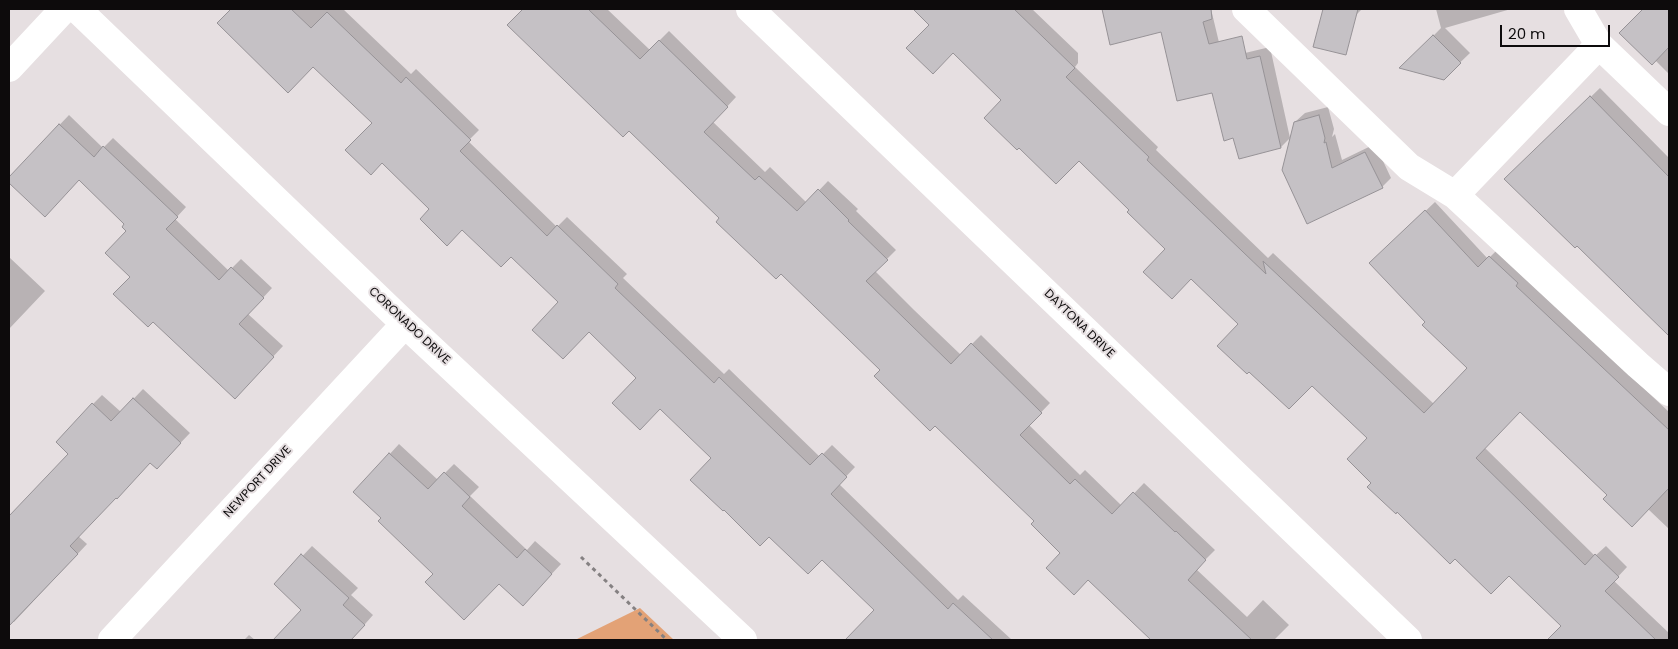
<!DOCTYPE html>
<style>
body{margin:0}
#map{position:relative;width:1678px;height:649px;overflow:hidden;background:#e6dfe1;font-family:Poppins,sans-serif}
canvas{display:block}
.frame{position:absolute;inset:0;border:10px solid #0d0b0c;pointer-events:none}
.scale{position:absolute;left:1500px;top:25px;width:110px;height:22px;box-sizing:border-box;border:2px solid #0d0b0c;border-top:0;padding-left:6px;font-size:15px;line-height:18px;white-space:nowrap;color:#0d0b0c;-webkit-text-stroke:4px #e6dfe1;paint-order:stroke}
</style>
<div id="map">
<canvas width="1678" height="649"></canvas>
<div class="frame"></div>
<div class="scale">20 m</div>
</div>
<script>
const g = document.querySelector('canvas').getContext('2d');
g.lineJoin = 'round';
function paint(path, color) {
  g.fillStyle = color;
  g.fill(path, 'evenodd');
}
function poly(rows) {
  const path = new Path2D();
  for (const r of rows) {
    path.moveTo(r[0], r[1]);
    for (let i = 2; i < r.length; i += 2) path.lineTo(r[i], r[i + 1]);
  }
  return path;
}
function strokePath(path, color, width, dash) {
  g.strokeStyle = color;
  g.lineWidth = width;
  g.lineCap = dash ? 'butt' : 'round';
  g.setLineDash(dash || []);
  g.stroke(path);
}
function drawText(font, color, halo, rows, align = 'center') {
  g.font = font + ' Poppins,sans-serif';
  g.lineWidth = 4;
  g.setLineDash([]);
  g.textBaseline = 'middle';
  g.strokeStyle = halo;
  g.fillStyle = color;
  for (const [text, x, y, turn = 0] of rows) {
    g.save();
    g.translate(x, y);
    g.rotate((+turn || 0) * Math.PI / 180);
    g.textAlign = isNaN(turn) ? turn : align;
    if (halo) g.strokeText(text, 0, 0);
    g.fillText(text, 0, 0);
    g.restore();
  }
}
const green = poly([
 [640,608,674,640,575,640]
]);
const shadow = poly([
 [233,9,343,9,411,74,416,69,479,130,468,141,557,227,567,217,627,274,623,278,724,374,729,369,820,457,832,445,855,467,839,484,958,600,963,595,1012,640,903,640,897,635,892,640,861,640,854,633,876,610,713,458,638,378,511,255,431,209,374,123,314,65,219,23],
 [525,9,607,9,650,50,669,31,736,97,713,122,765,172,770,167,807,203,828,181,858,209,856,211,896,250,875,271,914,310,961,355,981,335,1050,403,1029,425,1080,475,1085,470,1122,506,1144,483,1215,550,1196,569,1247,617,1263,600,1289,625,1274,640,1153,640,1062,553,1036,521,781,272,721,218,629,129,509,25],
 [914,9,1032,9,1078,53,1078,63,1075,67,1158,147,1156,150,1268,258,1273,253,1434,404,1469,368,1427,322,1380,254,1435,202,1488,259,1500,247,1524,276,1669,412,1669,529,1648,509,1608,495,1520,410,1485,448,1595,556,1606,546,1627,567,1614,581,1669,633,1669,640,1549,640,1563,626,1509,574,1455,557,1373,483,1369,438,1312,384,1240,324,1131,210,1079,159,1019,146,1003,100],
 [1103,9,1211,9,1228,80,1162,31,1111,43],
 [1331,9,1362,9,1356,15],
 [1436,9,1511,9,1445,28,1470,53,1444,78,1402,68,1441,28],
 [1645,9,1669,9,1669,74,1655,60,1621,33],
 [1270,47,1290,138,1281,147,1239,158,1245,53],
 [1600,88,1669,158,1669,334,1577,245,1506,179],
 [1328,107,1334,129,1332,137,1335,134,1342,160,1375,144,1391,178,1382,187,1308,222,1295,122,1305,113],
 [69,115,103,148,113,138,186,207,175,219,229,271,241,259,272,288,248,314,283,346,244,388,131,277,128,231,126,224,79,179,45,215,9,181,9,178],
 [9,257,45,291,9,329],
 [143,389,190,433,166,458,150,461,78,536,87,544,14,622,9,617,9,518,70,454,93,404,102,395,121,412],
 [399,444,438,480,454,464,479,487,470,496,527,550,535,541,561,564,532,595,499,582,435,574,382,518,355,492],
 [312,546,358,588,351,595,373,615,351,640,275,640,303,610,276,584],
 [249,635,255,640,244,640]
]);
const building = poly([
 [231,9,291,9,311,28,327,12,401,83,406,77,471,140,460,151,547,236,557,225,618,284,615,288,714,383,719,377,810,465,822,453,847,477,831,494,948,609,953,603,993,640,845,640,874,610,822,560,808,574,769,537,760,546,724,510,723,511,690,480,711,458,660,409,640,430,612,403,636,378,589,332,563,359,532,330,558,302,511,257,501,267,462,230,447,246,420,219,429,209,382,163,371,175,345,150,372,123,313,67,288,93,217,23,231,9],
 [523,9,588,9,640,59,659,40,728,107,704,132,755,180,759,176,797,211,818,189,849,220,848,221,888,260,866,281,951,364,971,343,1042,413,1020,435,1070,484,1075,479,1112,514,1133,492,1175,532,1176,531,1206,560,1188,580,1252,640,1151,640,1088,580,1074,595,1046,568,1060,553,1031,524,1034,521,935,426,930,431,874,376,880,370,781,274,776,279,716,222,719,218,629,131,623,137,507,25,523,9],
 [913,9,1014,9,1075,68,1066,77,1149,157,1147,160,1266,274,1263,261,1424,413,1467,368,1422,325,1425,322,1369,263,1425,210,1478,267,1489,256,1518,283,1516,286,1669,430,1669,488,1632,527,1603,499,1607,495,1520,412,1476,458,1585,565,1595,554,1619,577,1605,591,1656,640,1547,640,1561,626,1509,576,1491,594,1455,559,1450,564,1397,512,1396,514,1367,487,1371,483,1347,459,1367,438,1312,386,1289,409,1249,372,1247,374,1217,346,1238,324,1191,279,1172,299,1143,272,1165,249,1127,212,1129,210,1079,161,1056,184,1019,148,1017,150,984,118,1001,100,953,53,933,74,906,48,929,25,913,9],
 [1102,9,1211,9,1212,19,1203,22,1209,44,1242,36,1247,59,1260,56,1281,148,1239,159,1233,138,1224,141,1212,93,1177,101,1161,32,1110,45,1102,9],
 [1323,9,1358,9,1346,55,1313,47,1323,9],
 [1643,9,1669,9,1669,47,1652,65,1619,33,1643,9],
 [1433,35,1461,63,1444,80,1399,68,1433,35],
 [1590,96,1669,177,1669,336,1577,246,1575,248,1504,179,1590,96],
 [1319,115,1325,138,1324,143,1326,142,1332,168,1365,152,1383,188,1307,224,1282,170,1294,122,1319,115],
 [59,124,94,157,103,146,178,217,166,229,219,280,231,267,264,298,239,324,274,357,235,399,153,322,148,327,113,294,130,277,105,253,126,231,122,227,124,224,79,180,45,217,9,183,9,177,59,124],
 [133,398,181,443,157,469,150,463,117,499,116,498,70,546,78,554,9,626,9,516,68,454,56,442,92,403,111,421,133,398],
 [389,453,428,489,444,472,470,497,462,506,517,558,525,549,552,574,523,606,499,584,464,620,425,582,433,574,378,521,381,518,353,492,389,453],
 [301,554,349,598,343,605,365,625,351,640,273,640,301,610,274,584,301,554]
]);
const path = poly([
 [581,557,667,640]
]);
const street = poly([
 [77,9,405,324,743,640],
 [750,9,1408,640],
 [1246,9,1409,167,1455,195,1638,365,1669,392],
 [1578,9,1599,45,1669,112],
 [9,68,64,9],
 [1455,195,1599,45],
 [112,640,405,324]
]);
const streetNames = [
 ["DAYTONA DRIVE",1079,324,44],
 ["CORONADO DRIVE",409,326,43],
 ["NEWPORT DRIVE",258,482,-47]
];
paint(green, '#e3a276');
paint(shadow, '#0003');
paint(building, '#c5c1c5');
strokePath(building, '#969296', 1);
strokePath(path, '#858182', 3, [4, 4]);
strokePath(street, '#fff', 28);
drawText('12px', '#0d0b0c', '#e6dfe1', streetNames);
</script>
